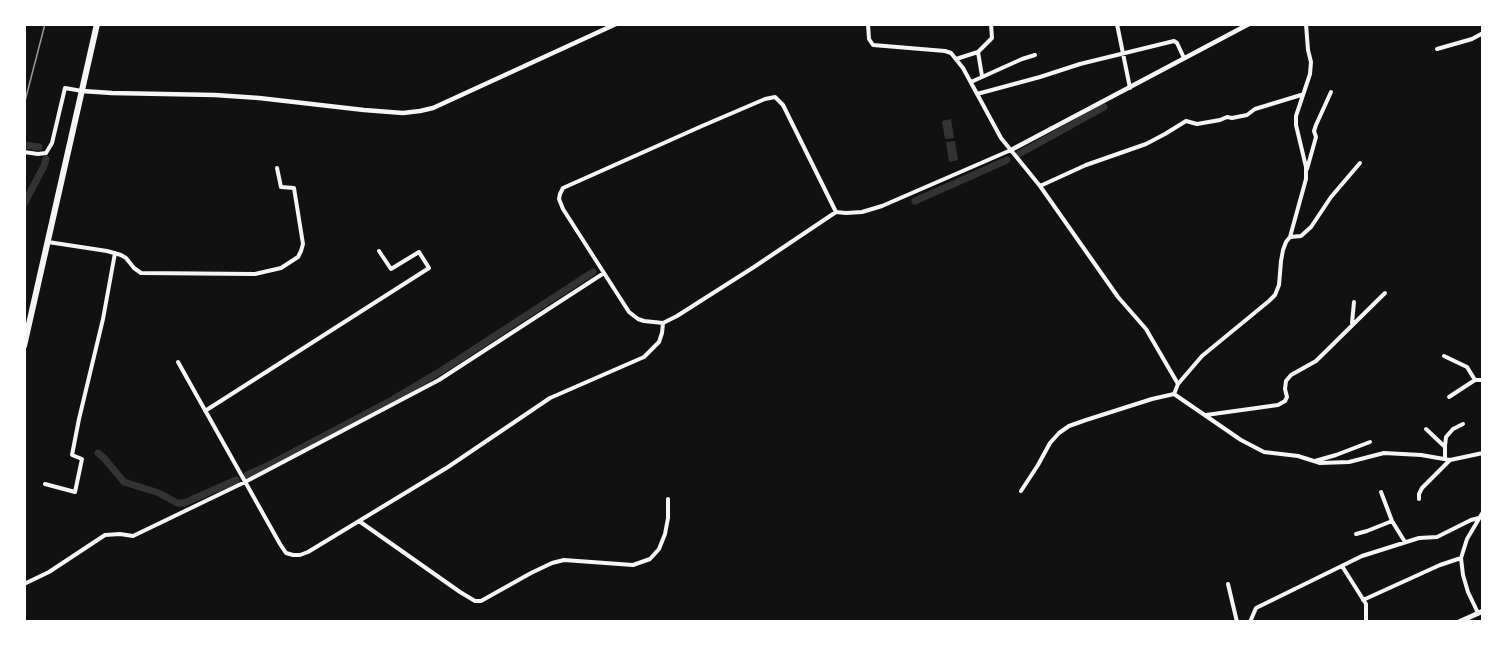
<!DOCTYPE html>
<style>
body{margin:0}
#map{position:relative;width:1507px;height:646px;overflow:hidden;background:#111;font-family:"Noto Sans",sans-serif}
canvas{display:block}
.frame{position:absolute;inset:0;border:26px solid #fff;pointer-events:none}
</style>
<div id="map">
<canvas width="1507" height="646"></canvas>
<div class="frame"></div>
</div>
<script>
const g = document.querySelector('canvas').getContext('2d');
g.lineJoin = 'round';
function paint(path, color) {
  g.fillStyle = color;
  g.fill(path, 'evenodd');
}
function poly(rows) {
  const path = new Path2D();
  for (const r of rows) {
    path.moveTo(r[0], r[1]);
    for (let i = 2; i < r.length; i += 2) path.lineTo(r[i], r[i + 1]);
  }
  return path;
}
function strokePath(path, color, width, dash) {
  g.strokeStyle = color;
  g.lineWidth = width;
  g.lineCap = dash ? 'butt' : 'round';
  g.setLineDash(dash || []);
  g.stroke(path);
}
const water = poly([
 [951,119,954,138,945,139,942,121],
 [955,141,958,160,949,162,946,142]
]);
const canal = poly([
 [24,145,39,147],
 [1019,154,1104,107],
 [915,201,1007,160],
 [24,204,44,166,46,159],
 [98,453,104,458,124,482,159,493,177,503,184,503,236,480],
 [247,475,265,467,392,400,444,369,593,272]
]);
const minor = poly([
 [868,24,869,39,873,45,945,51,951,53,963,68,1001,138,1040,186,1118,297,1146,329,1178,384,1174,394,1152,399,1086,420,1069,426,1059,433,1050,443,1038,465,1021,491],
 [1117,24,1130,88],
 [1437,49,1472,39,1483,33],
 [956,59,978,52],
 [982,76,978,52,992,38,991,24],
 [971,82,1022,59,1035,55],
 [977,94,1040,77,1080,64,1174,41,1177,43,1184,58],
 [24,152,38,154,46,153,52,143,65,88,82,91],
 [1307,169,1316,137,1314,131,1316,125,1331,92],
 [1040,186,1086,165,1146,144,1165,134,1186,121,1197,124,1220,120,1227,117,1232,118,1247,115,1255,109,1301,95],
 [1290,237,1301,236,1311,227,1331,197,1360,163],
 [48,242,107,251,121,255,126,258,134,268,141,273,255,274,281,268,298,257,301,251,303,244,294,188,281,187,277,168],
 [604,273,563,209,559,199,560,194,563,188,702,126,765,99,775,97,783,105,836,212],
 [1352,323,1354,302],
 [1444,356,1467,367,1475,380],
 [178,362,280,544,286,553,293,555,300,555,308,552,448,467,550,398,644,357,659,342,662,333,663,323],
 [1178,384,1202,356,1269,301,1275,295,1279,285,1281,261,1283,250,1286,242,1290,237,1306,179,1306,167,1296,125,1296,116,1310,74,1311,62,1308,50,1306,24],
 [1174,394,1241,440,1264,452,1298,456,1320,463,1349,462,1384,453,1421,455,1450,460,1483,453],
 [1449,397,1475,380,1483,380],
 [205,411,429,268,419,252,391,269,379,251],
 [1206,415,1278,405,1285,401,1287,397,1285,389,1286,381,1291,375,1316,361,1385,293],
 [1426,429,1444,446],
 [1445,459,1445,446,1446,437,1453,429,1463,424],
 [1315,461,1336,455,1370,442],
 [45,484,75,492,82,459,72,455,79,419,103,319,115,253],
 [1381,492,1392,521,1405,542],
 [1419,499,1419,494,1422,488,1450,460],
 [359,521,460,592,475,601,481,601,531,573,552,563,564,560,633,565,650,559,659,549,665,534,668,518,668,499],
 [1356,534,1367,531,1392,521],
 [1342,566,1366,604,1366,622],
 [24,584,49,572,105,535,120,534,133,536,245,482,439,380,604,273,629,312,638,319,644,321,663,323,677,316,754,267,836,212,846,213,862,212,882,206,1011,150],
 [1228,584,1237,622],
 [1363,600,1440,565,1461,558],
 [1478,613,1468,592,1463,575,1461,558,1467,539,1483,512],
 [1250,622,1256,608,1362,556,1419,538,1437,537,1471,520,1479,518]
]);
const tertiary = poly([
 [82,91,112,93,215,95,259,98,364,110,403,113,420,111,433,108,616,24],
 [1011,150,1249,24]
]);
const secondary = poly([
 [1459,622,1483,611]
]);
const primary = poly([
 [24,346,97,24]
]);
const rail = poly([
 [24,105,45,24]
]);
paint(water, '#333');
strokePath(canal, '#333', 7);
strokePath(minor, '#f5f5f5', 4);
strokePath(tertiary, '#f5f5f5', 4.5);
strokePath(secondary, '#f5f5f5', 5);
strokePath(primary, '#f5f5f5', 6);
strokePath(rail, '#9a9a9a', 1.5);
</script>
